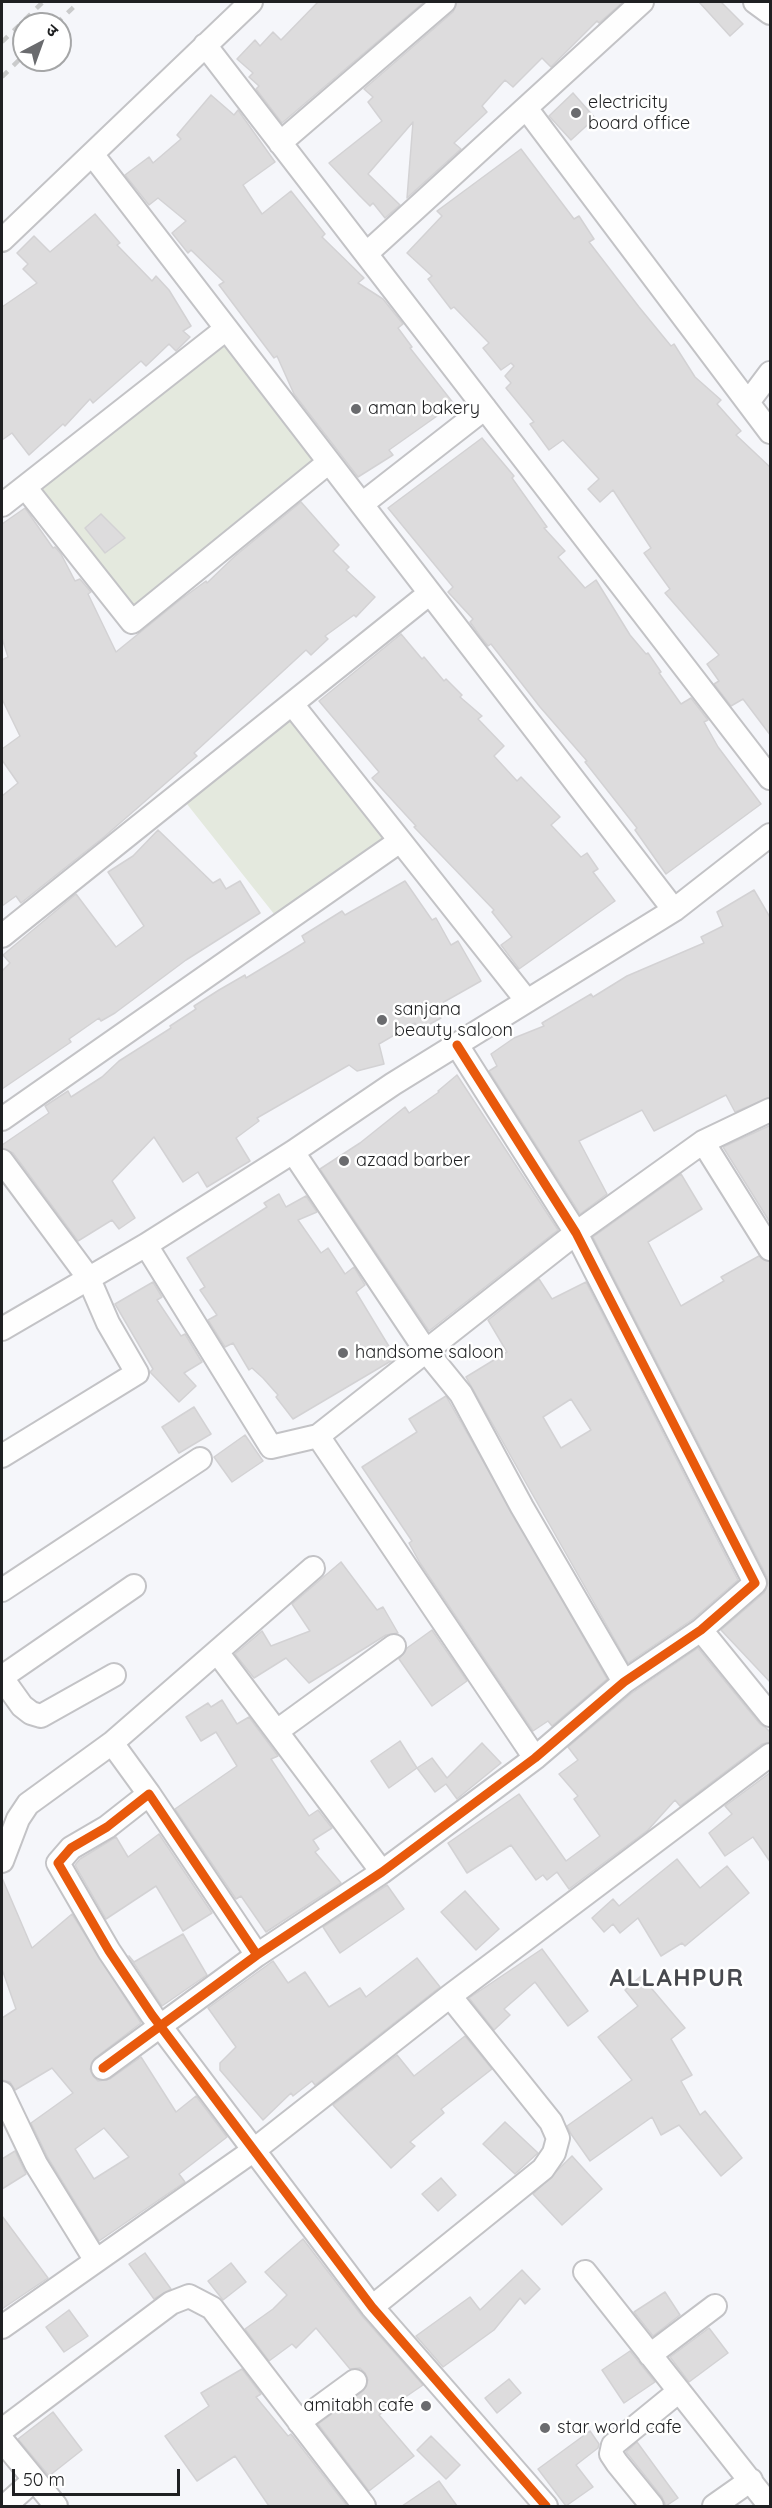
<!DOCTYPE html>
<meta charset="utf-8">
<style>
body{margin:0}
#map{position:relative;width:772px;height:2508px;overflow:hidden;background:#f5f6fa;font-family:Quicksand,"Noto Sans Devanagari",sans-serif}
canvas{display:block}
.frame{position:absolute;inset:0;border:3px solid #1f2022;pointer-events:none}
.north{position:absolute;left:12px;top:12px;width:60px;height:60px;box-sizing:border-box;background:#fff;border:2px solid #a5a6a7;border-radius:50%;rotate:41deg;font-size:16px;font-weight:700;line-height:24px;text-align:center;color:#1f2022}
.north::after{content:'';display:block;margin:auto;width:21px;height:27px;background:#6a6b6e;clip-path:polygon(50% 0,100% 100%,50% 72%,0 100%)}
.scale{position:absolute;left:12px;top:2469px;width:168px;height:27px;box-sizing:border-box;border:3px solid #1f2022;border-top:0;padding-left:8px;font-size:18px;line-height:21px;white-space:nowrap;color:#1f2022;-webkit-text-stroke:4px #fff;paint-order:stroke}
</style>
<div id="map">
<canvas width="772" height="2508"></canvas>
<div class="frame"></div>
<div class="north">उ</div>
<div class="scale">50 m</div>
</div>
<script>
const g = document.querySelector('canvas').getContext('2d');
g.lineJoin = 'round';
function paint(path, color) {
  g.fillStyle = color;
  g.fill(path, 'evenodd');
}
function poly(rows) {
  const path = new Path2D();
  for (const r of rows) {
    path.moveTo(r[0], r[1]);
    for (let i = 2; i < r.length; i += 2) path.lineTo(r[i], r[i + 1]);
  }
  return path;
}
function strokePath(path, color, width, dash) {
  g.strokeStyle = color;
  g.lineWidth = width;
  g.lineCap = dash ? 'butt' : 'round';
  g.setLineDash(dash || []);
  g.stroke(path);
}
function drawText(font, color, halo, rows, align = 'center') {
  g.font = font + ' Quicksand,sans-serif';
  g.lineWidth = 5;
  g.setLineDash([]);
  g.textBaseline = 'middle';
  g.strokeStyle = halo;
  g.fillStyle = color;
  for (const [text, x, y, turn = 0] of rows) {
    g.save();
    g.translate(x, y);
    g.rotate((+turn || 0) * Math.PI / 180);
    g.textAlign = isNaN(turn) ? turn : align;
    if (halo) g.strokeText(text, 0, 0);
    g.fillText(text, 0, 0);
    g.restore();
  }
}
const green = poly([
 [226,329,329,462,132,622,25,487],
 [292,704,400,841,282,924,179,794]
]);
const building = poly([
 [318,2,424,2,282,123,256,89,259,86,249,77,253,73,237,59,255,40,260,46,273,32,281,40,318,2],
 [457,2,623,2,599,23,597,21,551,67,542,58,513,87,505,80,482,106,487,112,454,143,461,149,407,198,413,122,368,174,400,205,385,218,373,203,370,206,359,195,329,163,382,121,368,102,373,97,364,89,453,12,457,2],
 [699,2,721,2,743,24,730,36,699,2],
 [573,93,595,118,571,140,549,116,573,93],
 [211,95,234,115,238,110,275,162,243,185,262,214,291,191,325,234,322,237,364,278,358,283,383,299,403,324,398,328,412,347,410,348,454,404,389,450,393,455,358,477,294,394,277,356,274,358,219,285,224,282,191,250,188,253,172,233,186,221,158,198,149,205,125,175,149,157,153,163,181,139,177,135,211,95],
 [521,149,574,219,579,216,594,239,589,242,639,307,671,346,674,344,695,377,721,400,717,404,741,431,736,435,771,468,771,736,743,699,731,706,714,684,719,681,707,664,719,655,665,593,670,589,644,553,651,548,613,490,600,502,588,489,599,479,563,440,549,450,530,424,534,422,506,388,511,383,505,376,514,366,511,363,501,370,483,348,489,343,454,307,451,309,428,279,432,276,407,253,442,216,437,211,521,149],
 [95,214,120,243,117,245,152,281,156,276,169,290,191,326,183,331,190,337,176,351,169,344,146,366,141,361,93,403,90,399,65,426,63,424,29,455,12,433,2,440,2,307,37,283,23,269,28,264,17,253,34,236,50,252,95,214],
 [482,438,514,476,512,478,547,527,544,528,565,551,558,557,585,588,596,580,630,635,646,654,648,653,661,672,659,673,681,704,691,698,708,720,704,722,718,747,761,804,666,874,635,830,637,828,585,762,587,761,540,707,491,644,488,646,480,636,470,622,473,619,448,592,453,587,388,508,482,438],
 [301,502,339,545,333,551,349,567,346,570,375,597,356,617,354,615,325,636,328,639,311,655,306,650,194,753,197,756,104,837,21,903,16,896,2,906,2,796,18,783,2,760,2,749,20,736,2,699,2,660,8,657,2,638,2,524,25,508,53,548,55,547,61,554,75,581,80,579,91,592,88,594,116,652,180,600,206,581,207,583,235,556,301,502],
 [101,514,125,538,105,553,85,528,101,514],
 [401,634,422,659,424,657,444,681,446,679,462,695,460,697,482,716,478,719,504,746,494,756,517,781,521,777,560,817,551,825,581,857,587,853,598,869,593,872,615,901,519,969,501,945,512,937,492,912,494,910,414,827,416,826,372,778,379,772,319,701,401,634],
 [158,830,213,883,220,879,226,889,240,881,260,913,186,960,115,1013,101,1021,99,1018,69,1039,71,1042,2,1089,2,971,10,963,3,955,76,894,116,947,144,926,108,872,133,856,158,830],
 [405,881,432,920,436,918,451,945,458,941,481,981,435,1007,441,1018,419,1030,415,1023,379,1044,384,1064,357,1071,349,1065,257,1118,259,1121,236,1138,250,1161,207,1187,198,1172,183,1182,154,1137,112,1181,135,1218,119,1229,112,1220,78,1241,13,1153,2,1148,2,1145,49,1113,45,1106,68,1091,71,1097,102,1077,119,1061,171,1028,170,1026,196,1009,194,1006,219,990,245,975,246,978,289,952,305,942,302,936,342,911,345,915,405,881],
 [754,890,771,919,771,1097,735,1112,726,1095,654,1131,642,1110,579,1141,607,1194,580,1214,489,1071,497,1066,491,1054,514,1038,544,1026,542,1023,591,994,593,997,627,976,704,943,701,937,723,926,717,912,754,890],
 [457,1075,558,1230,429,1331,320,1169,360,1143,405,1107,409,1113,439,1092,438,1091,457,1075],
 [771,1125,771,1224,723,1147,771,1125],
 [681,1174,702,1209,648,1242,681,1306,724,1281,721,1277,759,1256,771,1262,771,1683,721,1630,764,1593,768,1583,767,1577,593,1237,681,1174],
 [279,1194,286,1207,306,1196,317,1212,298,1220,321,1253,328,1248,345,1274,354,1267,365,1285,356,1292,396,1358,293,1419,276,1397,278,1395,263,1378,252,1368,249,1370,233,1343,225,1347,208,1320,217,1315,200,1290,205,1287,187,1258,267,1207,264,1203,279,1194],
 [539,1279,552,1299,586,1282,738,1580,693,1619,628,1663,466,1377,507,1352,488,1320,539,1279],
 [571,1399,591,1430,561,1448,543,1417,571,1399],
 [153,1282,162,1297,157,1300,181,1336,185,1334,202,1362,184,1373,196,1386,179,1402,150,1372,153,1369,115,1304,153,1282],
 [446,1396,607,1679,552,1726,548,1721,533,1731,420,1563,409,1543,412,1541,362,1467,417,1432,409,1419,446,1396],
 [194,1407,211,1434,179,1453,162,1427,194,1407],
 [245,1435,263,1461,232,1482,214,1457,245,1435],
 [341,1562,377,1610,383,1607,398,1633,386,1635,309,1683,286,1658,254,1678,235,1654,262,1631,271,1646,310,1631,292,1604,341,1562],
 [432,1630,467,1681,432,1706,399,1659,407,1648,432,1630],
 [698,1648,760,1724,766,1728,771,1733,771,1742,762,1744,680,1806,675,1800,648,1830,569,1889,557,1872,547,1880,543,1875,536,1880,511,1845,467,1873,448,1843,519,1794,566,1861,600,1836,574,1799,578,1796,559,1774,578,1760,568,1747,632,1693,698,1648],
 [222,1700,237,1724,249,1717,278,1756,271,1759,309,1816,318,1810,332,1828,313,1840,319,1849,315,1852,341,1883,266,1932,241,1896,236,1899,175,1809,237,1766,216,1732,201,1741,186,1717,208,1703,211,1707,222,1700],
 [400,1741,417,1768,389,1788,371,1761,400,1741],
 [482,1743,501,1763,457,1799,446,1784,435,1792,417,1768,432,1758,447,1778,482,1743],
 [771,1772,771,1863,753,1837,725,1856,709,1833,732,1814,725,1806,771,1772],
 [159,1834,212,1913,183,1931,156,1886,106,1919,75,1865,80,1859,116,1837,128,1857,159,1834],
 [677,1859,700,1888,727,1866,749,1893,685,1946,682,1943,661,1956,638,1918,620,1933,613,1924,604,1932,592,1918,613,1899,619,1906,677,1859],
 [2,1878,32,1948,72,1914,141,2023,95,2058,90,2069,93,2076,98,2081,110,2079,141,2057,176,2112,196,2096,227,2137,179,2174,185,2182,99,2241,48,2158,31,2123,73,2093,52,2068,15,2090,10,2082,2,2080,2,2018,16,2009,2,1969,2,1878],
 [104,2128,129,2157,94,2179,75,2149,104,2128],
 [387,1885,404,1909,340,1953,323,1927,387,1885],
 [465,1891,499,1929,476,1950,441,1912,465,1891],
 [183,1934,207,1975,162,2006,129,1956,134,1962,183,1934],
 [542,1949,588,2011,568,2026,535,1982,504,2009,510,2015,494,2030,469,1998,542,1949],
 [417,1958,440,1987,315,2085,312,2081,293,2096,291,2093,263,2120,220,2070,220,2063,236,2047,208,2008,273,1961,288,1983,305,1972,329,2007,360,1988,366,1997,417,1958],
 [641,1976,685,2028,671,2039,692,2075,681,2081,700,2115,705,2111,742,2158,721,2176,679,2125,661,2135,652,2117,590,2161,571,2134,567,2126,632,2080,598,2037,638,2006,625,1990,641,1976],
 [465,2036,492,2069,441,2109,444,2113,410,2142,415,2146,391,2168,333,2105,397,2055,414,2076,465,2036],
 [505,2122,538,2153,515,2174,483,2144,505,2122],
 [15,2151,26,2174,2,2189,2,2159,15,2151],
 [572,2156,602,2189,562,2225,533,2194,572,2156],
 [441,2178,456,2195,438,2211,422,2194,441,2178],
 [2,2216,48,2278,2,2309,2,2216],
 [303,2239,362,2316,423,2385,379,2415,414,2456,369,2491,318,2424,363,2391,368,2380,365,2373,360,2368,350,2369,316,2328,296,2348,292,2344,269,2361,245,2329,273,2309,287,2295,265,2272,303,2239],
 [145,2253,171,2289,154,2299,129,2264,145,2253],
 [231,2263,246,2282,223,2300,208,2281,231,2263],
 [522,2270,540,2289,525,2304,520,2298,494,2330,443,2367,416,2336,470,2297,480,2310,522,2270],
 [665,2292,680,2315,653,2336,634,2312,665,2292],
 [69,2310,88,2336,64,2352,46,2327,69,2310],
 [709,2328,728,2353,689,2382,670,2357,709,2328],
 [630,2351,655,2382,624,2403,602,2370,630,2351],
 [242,2369,261,2394,256,2397,288,2436,291,2434,347,2506,269,2506,235,2456,197,2481,165,2436,209,2406,201,2393,242,2369],
 [509,2379,521,2393,497,2413,485,2398,509,2379],
 [53,2412,82,2450,49,2476,18,2439,53,2412],
 [590,2431,599,2444,598,2448,576,2465,593,2487,566,2506,538,2469,590,2431],
 [431,2436,460,2465,446,2479,417,2450,431,2436],
 [637,2442,678,2498,666,2506,662,2497,626,2452,637,2442],
 [439,2481,457,2506,402,2506,439,2481]
]);
const street = poly([
 [755,2,770,13],
 [205,45,770,778],
 [526,108,770,432],
 [280,143,444,2],
 [92,154,674,910],
 [2,240,251,2],
 [366,254,642,2],
 [749,401,770,373],
 [25,487,132,622,329,462],
 [362,504,485,408],
 [2,505,226,329],
 [292,704,527,1001],
 [2,936,430,593],
 [2,1119,400,841],
 [703,1142,770,1249],
 [293,1152,426,1351,461,1394,522,1507,624,1682],
 [2,1161,88,1277,108,1323,137,1373,2,1456],
 [146,1245,271,1447,318,1436,576,1233,703,1142,770,1110],
 [2,1329,146,1245,293,1152,393,1084,674,910,770,835],
 [318,1436,535,1758],
 [2,1590,200,1459],
 [701,1630,770,1715],
 [217,1652,382,1872],
 [2,1677,134,1586],
 [2,1678,22,1706,31,1713,41,1716,114,1675],
 [277,1731,394,1646],
 [112,1743,313,1568],
 [2,1861,18,1819,28,1804,112,1743,149,1794],
 [257,1955,149,1794,107,1827,71,1848,58,1863,109,1951,152,2015,372,2307,546,2506],
 [103,2068,257,1955,382,1872,535,1758,624,1682,701,1630,755,1583,576,1233,457,1045],
 [2,2093,36,2164,96,2261],
 [585,2272,770,2506],
 [372,2307,543,2169,554,2153,558,2138,551,2122,450,1996],
 [2,2327,254,2150,450,1996,770,1755],
 [650,2355,715,2306],
 [299,2422,355,2381],
 [2,2430,171,2303,189,2296,212,2308,364,2506],
 [2,2440,56,2506],
 [5,2506,34,2480],
 [652,2506,617,2463,611,2454,613,2445,678,2392],
 [714,2506,751,2480]
]);
const rail = poly([
 [56,24,79,2],
 [2,42,43,2],
 [2,77,24,55]
]);
const cycleway = poly([
 [257,1955,149,1794,107,1827,71,1848,58,1863,109,1951,152,2015,372,2307,546,2506],
 [103,2068,257,1955,382,1872,535,1758,624,1682,701,1630,755,1583,576,1233,457,1045]
]);
const markers = [
 [576,113,6,"#6a6b6e"],
 [356,409,6,"#6a6b6e"],
 [382,1020,6,"#6a6b6e"],
 [344,1161,6,"#6a6b6e"],
 [343,1353,6,"#6a6b6e"],
 [426,2406,6,"#6a6b6e"],
 [545,2428,6,"#6a6b6e"]
];
const poiNames = [
 ["electricity",588,103],
 ["board office",588,124],
 ["aman bakery",368,409],
 ["sanjana",394,1010],
 ["beauty saloon",394,1031],
 ["azaad barber",356,1161],
 ["handsome saloon",355,1353],
 ["amitabh cafe",414,2406,"right"],
 ["star world cafe",557,2428]
];
const districtNames = [
 ["ALLAHPUR",677,1979]
];
paint(green, '#e4e9de');
paint(building, '#dddcdd');
strokePath(building, '#d3d2d4', 1.5);
strokePath(street, '#c3c3c6', 26);
strokePath(street, '#fefefe', 22);
strokePath(rail, '#cacbcc', 4.5, [8, 8]);
strokePath(cycleway, '#e8590c', 9);
for (const [x, y, r, color] of markers) {
  const dot = new Path2D();
  dot.arc(x, y, r, 0, 2 * Math.PI);
  g.fillStyle = color;
  g.fill(dot);
  strokePath(dot, '#fff', 2);
}
drawText('18px', '#1f2022', '#fff', poiNames, 'left');
g.letterSpacing = '1.5px';
drawText('bold 24px', '#47494e', '#fff', districtNames);
g.letterSpacing = '0px';
</script>
